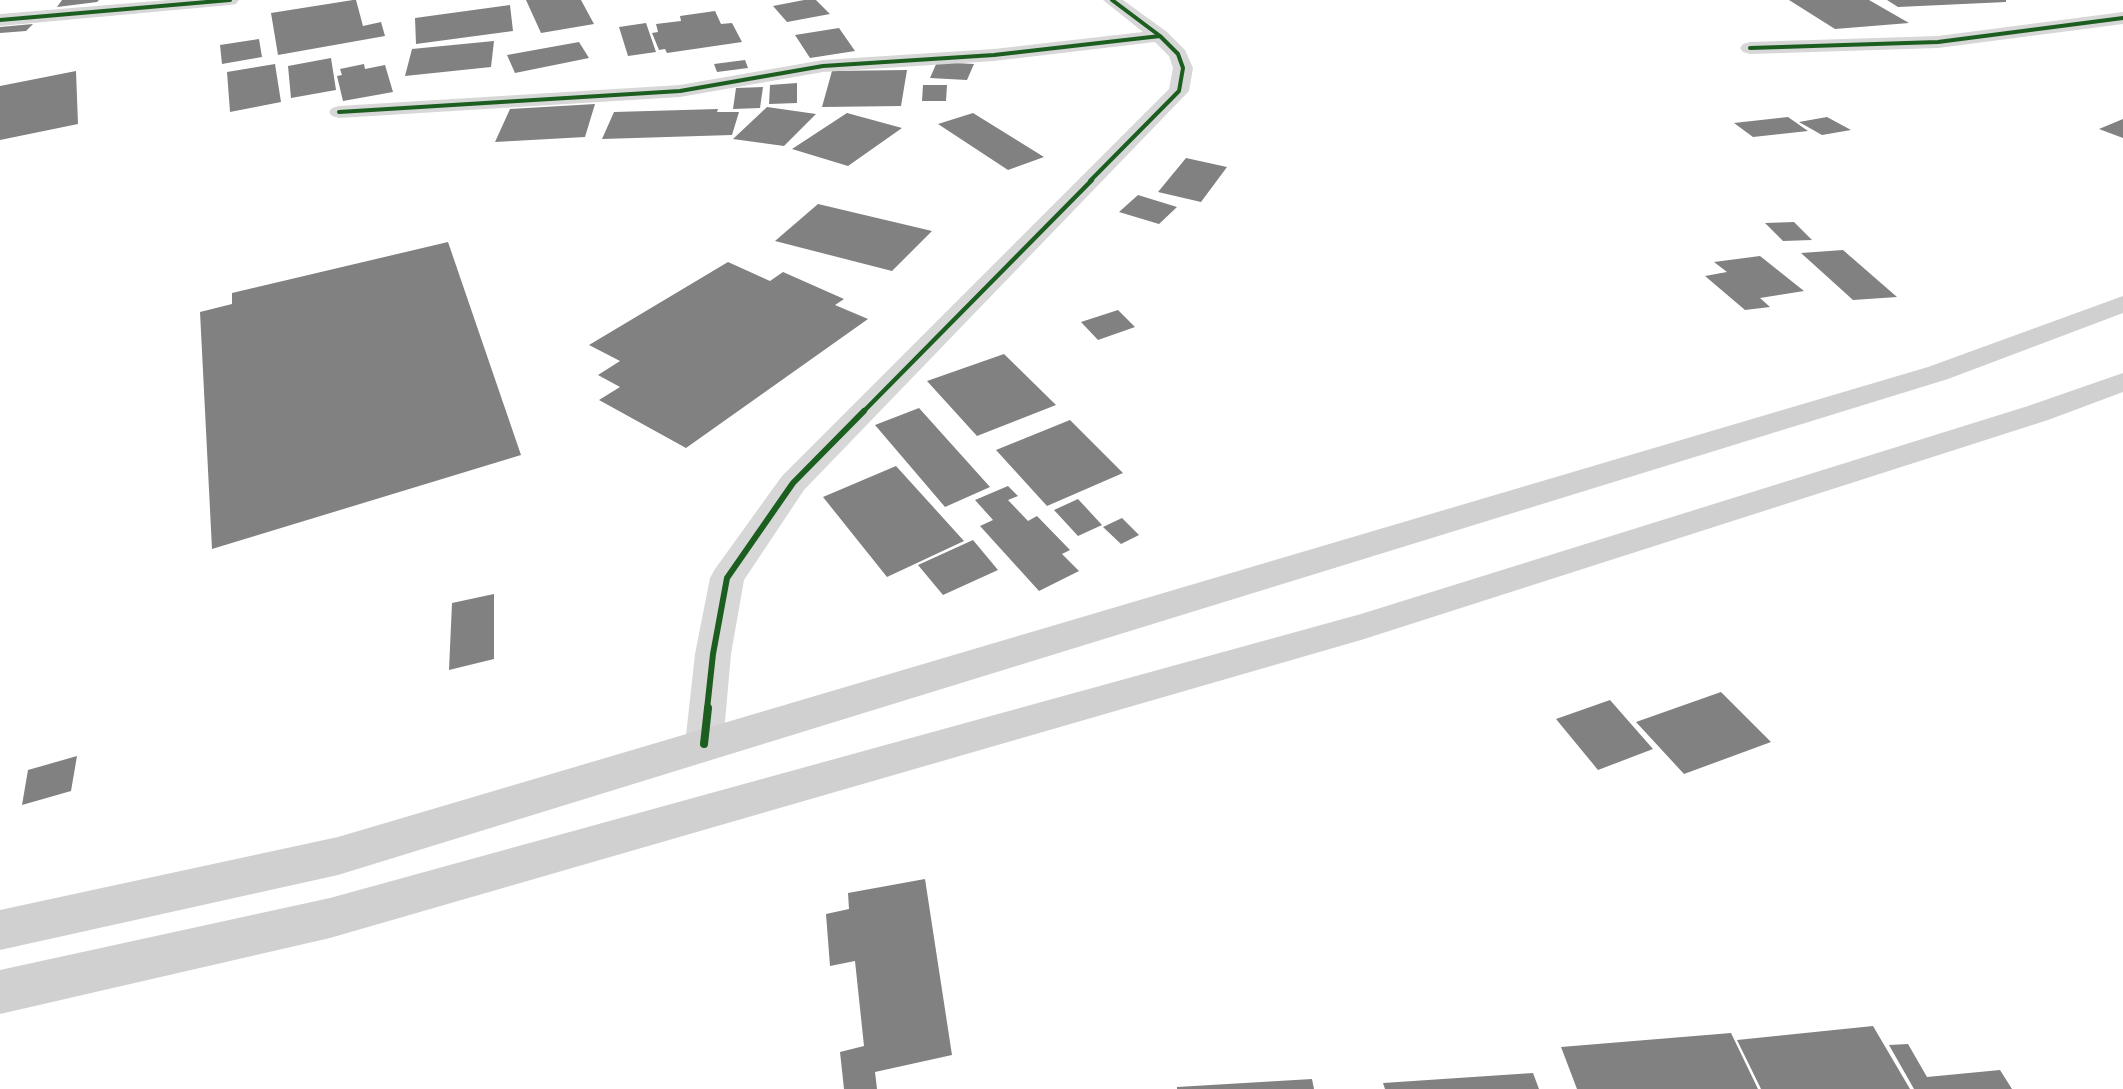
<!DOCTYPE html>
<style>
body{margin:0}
canvas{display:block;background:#fff}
</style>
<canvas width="2123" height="1089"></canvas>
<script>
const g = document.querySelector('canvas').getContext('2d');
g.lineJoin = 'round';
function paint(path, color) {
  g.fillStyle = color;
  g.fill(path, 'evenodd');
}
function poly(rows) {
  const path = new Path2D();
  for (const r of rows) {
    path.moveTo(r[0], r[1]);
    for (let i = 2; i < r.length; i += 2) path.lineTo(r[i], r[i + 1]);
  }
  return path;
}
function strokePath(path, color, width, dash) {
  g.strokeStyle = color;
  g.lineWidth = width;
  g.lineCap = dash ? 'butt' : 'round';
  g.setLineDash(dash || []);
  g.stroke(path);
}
const building = poly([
 [62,0,99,0,97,2,57,7],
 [353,0,356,0,363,26,381,22,385,36,278,55,271,13],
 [526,0,581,0,594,24,541,33],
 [804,0,816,0,830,14,787,22,773,6],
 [1789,0,1869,0,1909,23,1835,29],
 [1887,0,2006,0,2006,2,1898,7],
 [510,5,513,31,416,44,415,18],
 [715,11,721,24,732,23,742,42,667,53,665,49,659,50,652,33,658,32,656,24,681,21,680,16],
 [646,23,656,52,628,56,619,27],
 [33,24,26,31,0,33,0,27],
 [839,28,855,51,810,58,795,35],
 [259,39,262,57,222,64,220,45],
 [494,41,491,67,405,76,412,49],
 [579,42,589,58,515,73,507,55],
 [331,58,336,90,291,98,288,66],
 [745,60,748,68,717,72,714,64],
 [937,62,974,64,967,80,930,78],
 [275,64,281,102,230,112,227,72],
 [364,64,365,69,385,65,393,92,343,101,337,76,342,75,340,69],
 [907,70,901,106,822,107,832,71],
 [76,71,78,124,0,140,0,86],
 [797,83,797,103,769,104,770,85],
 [923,85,947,85,946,101,922,101],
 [763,87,760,108,733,109,736,88],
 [595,104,585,137,495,142,510,109],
 [767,107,816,114,784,146,733,139],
 [718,109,717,112,739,112,732,135,602,139,614,112],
 [847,113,902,128,848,166,792,149],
 [973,113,1044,157,1008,170,938,124],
 [1788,117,1808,131,1753,137,1734,123],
 [1827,117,1851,130,1822,135,1799,122],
 [2123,119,2123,138,2099,129],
 [1186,158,1227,167,1201,202,1158,192],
 [1138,195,1177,207,1159,224,1119,212],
 [818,204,932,231,892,271,775,241],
 [1794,222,1812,240,1783,241,1765,223],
 [448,242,521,455,212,549,200,312,232,304,232,293],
 [1843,250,1897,297,1853,300,1801,253],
 [1760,256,1804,291,1760,298,1770,307,1745,310,1705,276,1727,272,1714,262],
 [728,262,770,281,783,272,844,299,835,305,868,319,686,448,599,400,620,387,598,375,620,361,589,345],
 [1118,310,1135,327,1098,340,1081,322],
 [1004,354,1056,405,977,436,927,381],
 [919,408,990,487,945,507,875,425],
 [1070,420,1123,473,1047,506,996,450],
 [896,466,964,541,887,577,823,497],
 [1008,486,1018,496,1008,500,1028,521,1037,516,1070,550,1062,554,1079,571,1039,591,980,526,993,520,975,500],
 [1078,499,1102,525,1078,536,1054,510],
 [1122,518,1139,535,1121,544,1103,527],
 [973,540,998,570,943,595,918,565],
 [494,594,494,659,449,670,452,603],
 [1721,692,1771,742,1684,774,1636,722],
 [1610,700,1653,749,1598,770,1556,719],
 [77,756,71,791,22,805,28,770],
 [925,879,952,1055,875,1072,877,1089,844,1089,840,1052,864,1046,855,961,830,966,826,914,849,909,848,893],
 [1873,1026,1910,1089,1761,1089,1737,1040],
 [1731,1033,1758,1089,1577,1089,1561,1047],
 [1908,1044,1927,1077,2000,1070,2012,1089,1914,1089,1889,1045],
 [1533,1073,1539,1089,1385,1089,1383,1083],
 [1312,1079,1314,1089,1177,1089,1177,1087]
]);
const street = poly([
 [168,0,239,0,236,4,230,5,0,26,0,14,168,0],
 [1103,0,1123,0,1167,32,1185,50,1193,68,1189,91,804,490,744,580,731,654,723,744,718,755,704,760,690,755,685,744,695,654,710,578,715,569,782,476,1169,89,1173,68,1169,56,1155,42,994,61,823,72,680,97,339,118,332,116,329,112,332,108,339,106,680,85,823,60,994,49,1143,32,1103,0],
 [2123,12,2123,24,1938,48,1750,54,1743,52,1740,48,1743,44,1750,42,1938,36,2123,12]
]);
const secondary = poly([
 [2123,296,2123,313,1948,379,338,875,0,950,0,910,338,837,1928,367,2123,296],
 [2123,373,2123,392,2048,420,1361,640,330,938,0,1014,0,970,330,898,1361,614,2028,406,2123,373]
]);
const cyclewayFar3 = poly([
 [0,20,230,0],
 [1750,48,1938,42,2123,18],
 [339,112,680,91,823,66,994,55,1160,36],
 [1090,181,1179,91,1183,68,1178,54,1160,36,1112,0]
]);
const cyclewayFar2 = poly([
 [862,413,1092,180]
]);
const cyclewayFar1 = poly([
 [707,709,713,654,727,578,793,483,864,411]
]);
const cycleway = poly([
 [704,744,708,708]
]);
paint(building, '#818181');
paint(street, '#d7d7d7');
paint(secondary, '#d0d0d0');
strokePath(cyclewayFar3, '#1b5e20', 4);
strokePath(cyclewayFar2, '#1b5e20', 4.5);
strokePath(cyclewayFar1, '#1b5e20', 6);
strokePath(cycleway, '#1b5e20', 8);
</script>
